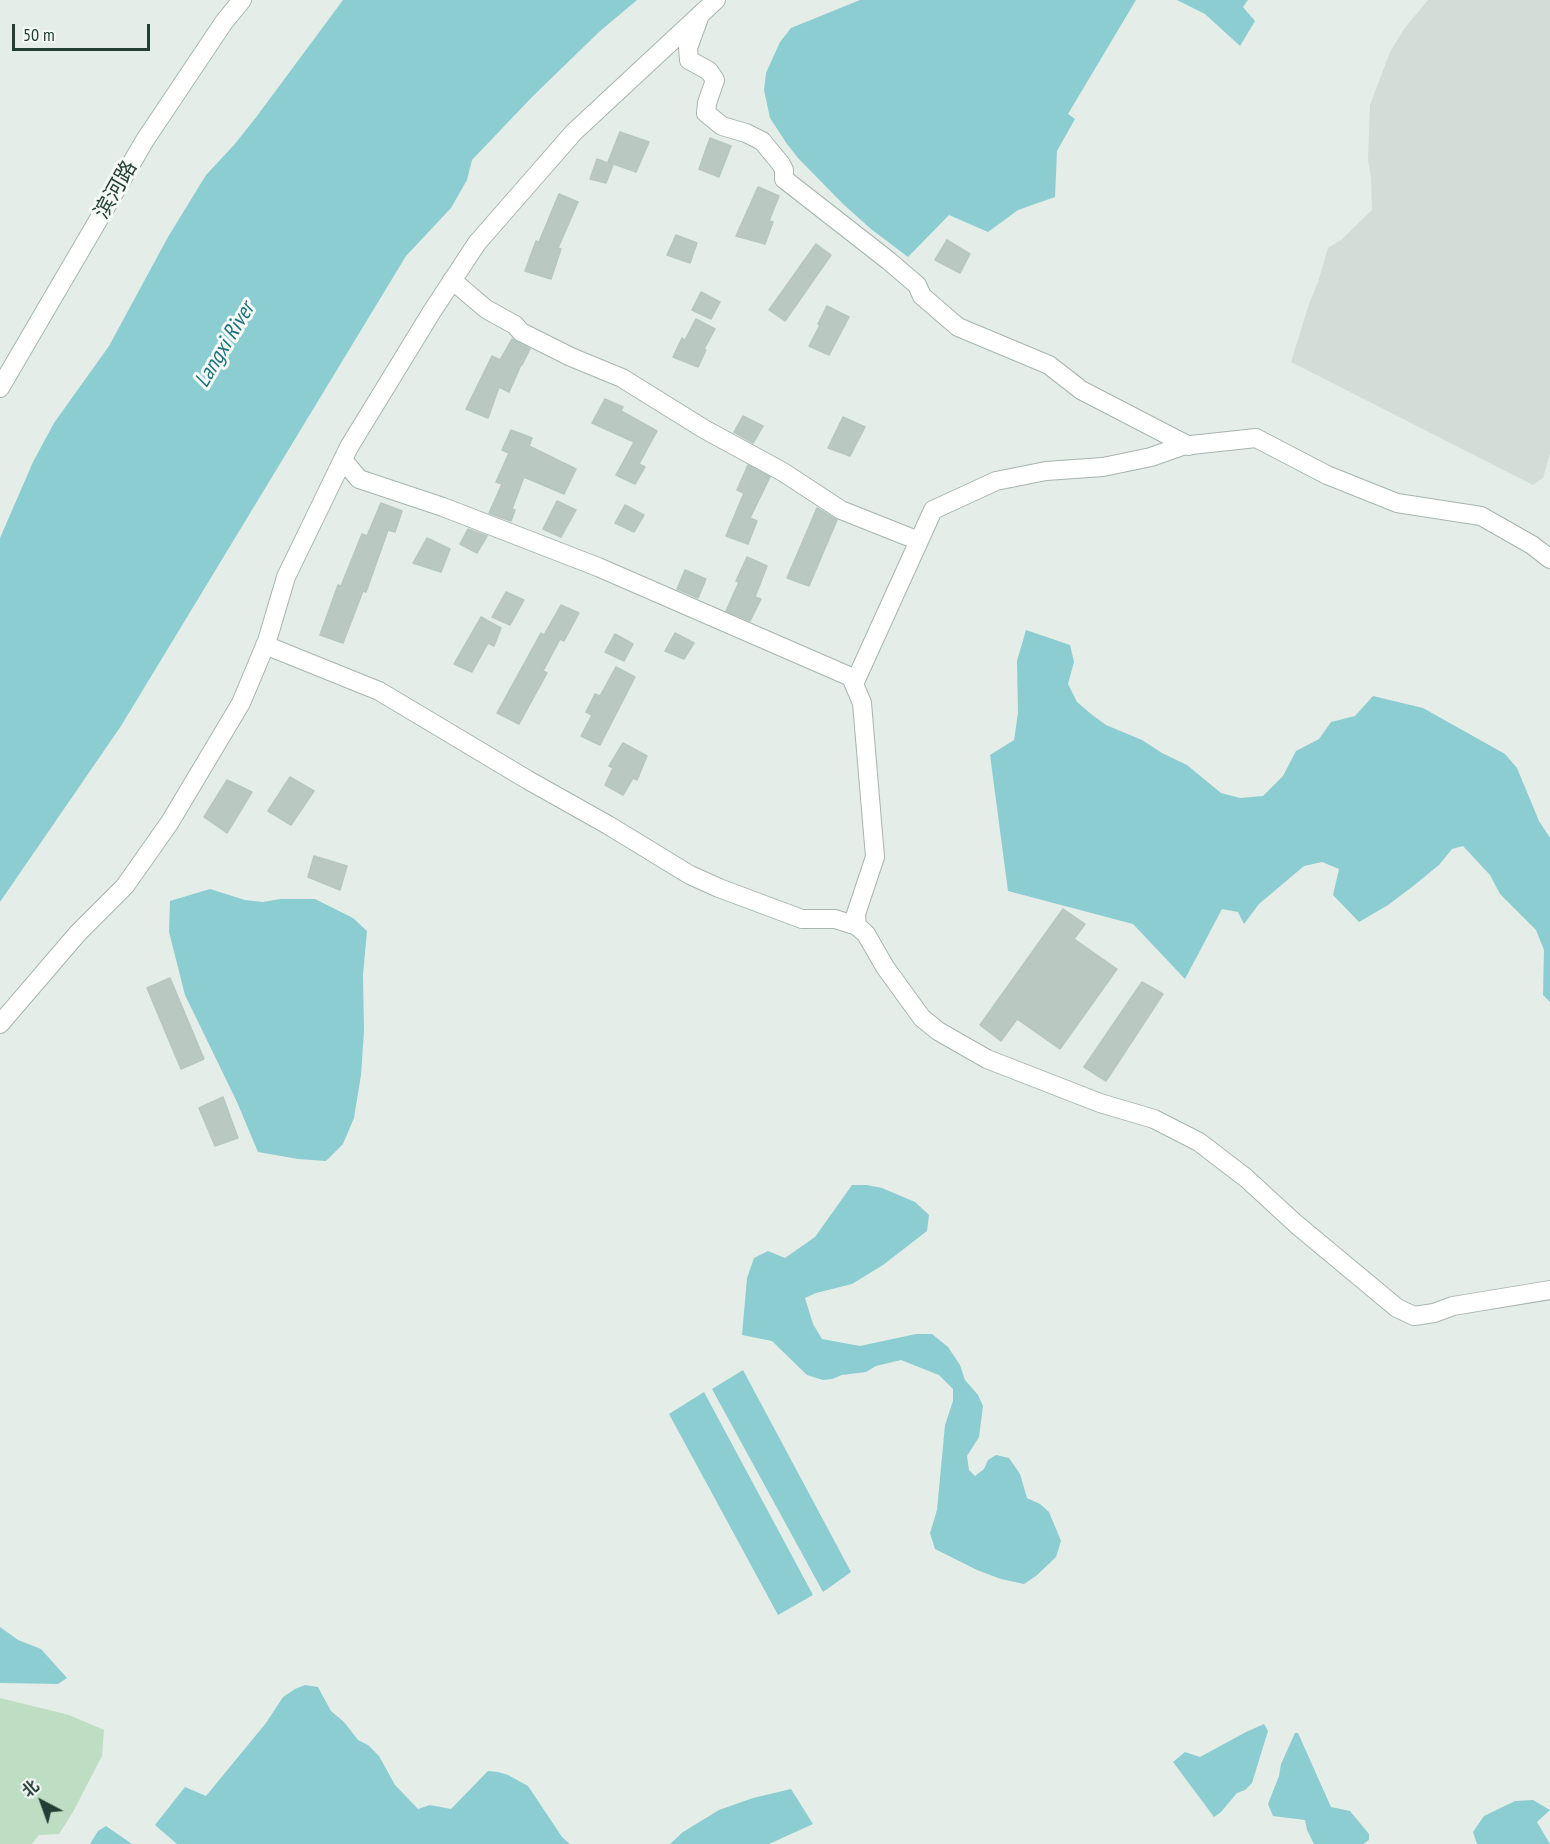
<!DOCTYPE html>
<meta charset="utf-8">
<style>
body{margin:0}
#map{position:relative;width:1550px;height:1844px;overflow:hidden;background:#e4ede8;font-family:"PT Sans Narrow","Noto Sans SC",sans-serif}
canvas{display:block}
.north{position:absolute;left:12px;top:1772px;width:60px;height:60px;-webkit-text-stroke:4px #f4f9f6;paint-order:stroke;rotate:319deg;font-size:16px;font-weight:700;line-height:24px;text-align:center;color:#233f35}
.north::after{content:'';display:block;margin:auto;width:21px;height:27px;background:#233f35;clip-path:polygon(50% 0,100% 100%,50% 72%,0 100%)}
.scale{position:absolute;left:12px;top:24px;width:138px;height:27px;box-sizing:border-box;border:3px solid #233f35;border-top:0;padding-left:8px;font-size:18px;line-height:21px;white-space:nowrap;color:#233f35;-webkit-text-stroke:4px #f4f9f6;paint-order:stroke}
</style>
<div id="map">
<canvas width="1550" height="1844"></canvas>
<div class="north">北</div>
<div class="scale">50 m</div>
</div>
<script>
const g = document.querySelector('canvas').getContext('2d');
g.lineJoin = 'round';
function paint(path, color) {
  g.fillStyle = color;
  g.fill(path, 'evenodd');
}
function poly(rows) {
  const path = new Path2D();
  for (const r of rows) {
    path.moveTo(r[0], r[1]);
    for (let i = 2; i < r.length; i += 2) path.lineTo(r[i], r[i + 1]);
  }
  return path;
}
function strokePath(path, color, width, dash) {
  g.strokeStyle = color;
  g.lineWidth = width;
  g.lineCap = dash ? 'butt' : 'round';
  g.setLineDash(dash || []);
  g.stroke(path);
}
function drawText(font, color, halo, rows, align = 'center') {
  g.font = font + ' "PT Sans Narrow","Noto Sans SC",sans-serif';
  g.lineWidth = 6;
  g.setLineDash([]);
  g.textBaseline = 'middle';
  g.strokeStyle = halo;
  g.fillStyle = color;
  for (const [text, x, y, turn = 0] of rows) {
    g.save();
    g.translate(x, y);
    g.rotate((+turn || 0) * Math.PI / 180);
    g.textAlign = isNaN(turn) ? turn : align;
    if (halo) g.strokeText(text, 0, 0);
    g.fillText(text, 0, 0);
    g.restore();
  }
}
const built = poly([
 [1428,0,1550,0,1550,454,1543,478,1533,485,1291,362,1309,304,1318,282,1328,248,1341,240,1372,210,1371,177,1368,160,1370,105,1390,52,1404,29]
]);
const green = poly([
 [0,1698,69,1715,104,1730,102,1756,73,1812,59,1834,39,1835,32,1844,0,1844]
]);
const water = poly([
 [343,0,637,0,599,32,532,97,472,160,467,180,451,208,406,256,121,726,0,902,0,538,33,462,54,423,109,346,168,237,206,175,234,145,257,116],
 [860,0,1136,0,1068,114,1075,119,1057,151,1055,197,1018,210,988,232,949,215,908,257,871,229,842,203,798,158,787,144,770,118,764,90,766,73,780,42,791,28],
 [1177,0,1248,0,1243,7,1255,21,1240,46,1205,14],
 [1026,630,1070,645,1074,662,1068,684,1077,702,1091,714,1106,725,1142,740,1162,753,1187,765,1221,793,1240,798,1263,796,1283,776,1296,751,1319,739,1331,722,1355,716,1373,696,1423,708,1505,754,1517,768,1539,821,1550,838,1550,1002,1543,995,1544,950,1536,930,1500,894,1490,875,1463,846,1452,849,1439,865,1412,887,1388,905,1359,922,1333,895,1339,869,1322,862,1304,866,1259,904,1244,924,1238,912,1222,909,1185,979,1133,924,1008,891,990,755,1014,740,1018,713,1017,661],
 [210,889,245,900,263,902,280,899,315,899,353,918,367,931,363,975,364,1031,361,1075,354,1118,343,1144,326,1161,298,1159,258,1152,237,1102,185,995,169,932,170,901],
 [852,1185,867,1185,882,1188,915,1202,929,1215,927,1231,883,1265,852,1284,816,1293,805,1298,813,1324,822,1339,860,1346,916,1334,932,1334,948,1347,960,1365,965,1380,978,1395,983,1406,979,1437,967,1456,969,1470,975,1476,984,1469,988,1460,996,1455,1009,1458,1020,1474,1027,1498,1040,1504,1049,1512,1061,1541,1056,1557,1036,1576,1024,1584,1001,1579,977,1570,935,1549,930,1533,937,1510,945,1425,953,1401,953,1389,939,1375,901,1360,876,1366,866,1372,842,1375,832,1379,823,1380,807,1375,772,1341,742,1335,747,1278,754,1258,768,1251,785,1258,815,1237],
 [743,1370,851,1572,823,1592,712,1389],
 [704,1392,813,1595,778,1615,669,1414],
 [0,1627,18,1640,41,1649,67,1678,58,1684,0,1683],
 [305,1685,318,1687,331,1711,344,1722,358,1740,368,1745,379,1756,395,1785,418,1809,430,1805,451,1809,488,1771,498,1772,508,1775,528,1786,562,1837,570,1844,177,1844,155,1825,185,1787,206,1796,266,1723,283,1697,295,1689],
 [1264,1724,1268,1731,1252,1783,1245,1790,1237,1793,1221,1812,1214,1817,1173,1762,1185,1752,1200,1757,1246,1732],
 [1295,1733,1298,1733,1331,1807,1350,1811,1369,1834,1369,1840,1363,1844,1314,1844,1307,1830,1305,1820,1273,1816,1268,1804,1279,1776,1281,1764],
 [791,1789,813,1824,769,1844,670,1844,683,1832,719,1810,753,1798],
 [1533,1800,1550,1810,1537,1822,1550,1844,1477,1844,1473,1832,1484,1816,1515,1801],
 [106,1826,132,1844,90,1844,98,1831]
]);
const building = poly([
 [620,132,649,142,636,172,608,162,620,132],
 [710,138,731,146,719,177,699,169,710,138],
 [597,159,613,165,606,183,590,179,597,159],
 [758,187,779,196,769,221,773,222,765,244,736,236,758,187],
 [559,194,578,202,558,248,561,249,551,279,525,271,536,241,539,242,559,194],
 [676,235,697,243,690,263,667,255,676,235],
 [947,240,970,254,960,273,935,260,947,240],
 [816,244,831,255,785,321,769,310,816,244],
 [701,292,720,302,711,319,692,310,701,292],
 [827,306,849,317,829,355,809,346,820,325,818,324,827,306],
 [696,319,715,329,704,349,706,350,698,367,673,357,682,338,685,340,696,319],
 [512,339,530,349,522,365,521,365,509,392,499,387,488,418,466,409,492,356,500,360,512,339],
 [605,399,623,407,621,411,657,431,639,464,645,467,635,484,616,475,634,442,592,423,605,399],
 [743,416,763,426,753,443,734,432,743,416],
 [843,417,865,427,850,456,828,448,843,417],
 [511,430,532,438,529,446,576,469,564,494,524,477,512,509,515,510,511,521,489,513,502,484,496,482,509,453,502,450,511,430],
 [748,465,770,477,750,518,757,521,748,544,726,536,744,493,737,490,748,465],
 [557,501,576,510,561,537,543,529,557,501],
 [381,503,402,511,395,532,388,530,366,592,363,591,343,643,320,635,338,585,341,586,362,534,367,536,381,503],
 [625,505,644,515,634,532,615,523,625,505],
 [817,508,837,520,809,586,787,578,817,508],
 [468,529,487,536,477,553,460,544,468,529],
 [427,538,450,549,441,572,413,563,427,538],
 [747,557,767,566,755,597,761,599,750,621,726,611,739,582,736,581,747,557],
 [685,570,706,579,698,598,677,589,685,570],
 [506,592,524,600,510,625,492,617,506,592],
 [561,605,579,613,564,641,560,639,543,671,547,673,519,724,497,713,541,633,544,635,561,605],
 [481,617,501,628,494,646,488,643,472,672,454,664,481,617],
 [675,633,694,643,684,659,665,651,675,633],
 [615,634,633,644,624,661,605,652,615,634],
 [616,667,635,677,600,745,581,736,592,715,586,712,595,694,600,696,616,667],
 [623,743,647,756,637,780,633,778,623,795,605,785,613,768,609,766,623,743],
 [290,777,314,791,291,825,268,811,290,777],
 [227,780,252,792,227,833,204,817,227,780],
 [314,856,347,866,340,890,308,877,314,856],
 [1063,909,1085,924,1074,939,1117,969,1060,1049,1017,1019,1001,1041,980,1025,1063,909],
 [170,978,204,1059,181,1069,147,988,170,978],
 [1142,982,1163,994,1106,1081,1084,1067,1142,982],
 [223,1097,238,1138,215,1146,199,1108,223,1097]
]);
const street = poly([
 [700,15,688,48,689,60,709,71,715,80,707,103,706,113,722,126,746,133,762,141,781,164,784,170,784,179,889,261,917,285,922,296,958,327,1049,365,1081,390,1189,446],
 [452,280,486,309,515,325,521,332,571,357,622,378,704,429,783,472,841,510,919,541],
 [343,460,359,479,443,507,598,567,851,677,862,703,875,857,856,914,857,926],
 [265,645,379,691,528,780,608,825,690,875,719,888,802,919,835,919,857,926,866,934,885,967,922,1018,938,1031,987,1059,1100,1103,1154,1119,1199,1142,1246,1178,1296,1224,1397,1308,1414,1316,1434,1313,1453,1306,1550,1290],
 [854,684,933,510,996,481,1046,471,1103,467,1151,457,1182,446,1256,438,1327,475,1397,503,1481,516,1532,545,1550,559],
 [0,1024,78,933,125,886,170,822,241,703,267,641,286,577,349,447,431,313,477,243,574,132,716,0]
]);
const secondary = poly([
 [0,388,145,140,224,22,242,0]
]);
const streetNames = [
 ["滨河路",116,190,-60]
];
const waterNames = [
 ["Langxi River",225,345,-59]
];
paint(built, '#d2ddd7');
paint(green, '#bddec3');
paint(water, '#8ccdd2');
paint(building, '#b9c8c1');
strokePath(building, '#b6c7be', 1.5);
strokePath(street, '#a6b5af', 20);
strokePath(secondary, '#a2b9af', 20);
strokePath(street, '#fff', 18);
strokePath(secondary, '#fff', 18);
drawText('21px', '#233f35', '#f4f9f6', streetNames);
drawText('italic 22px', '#1d737b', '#f4f9f6', waterNames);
</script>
